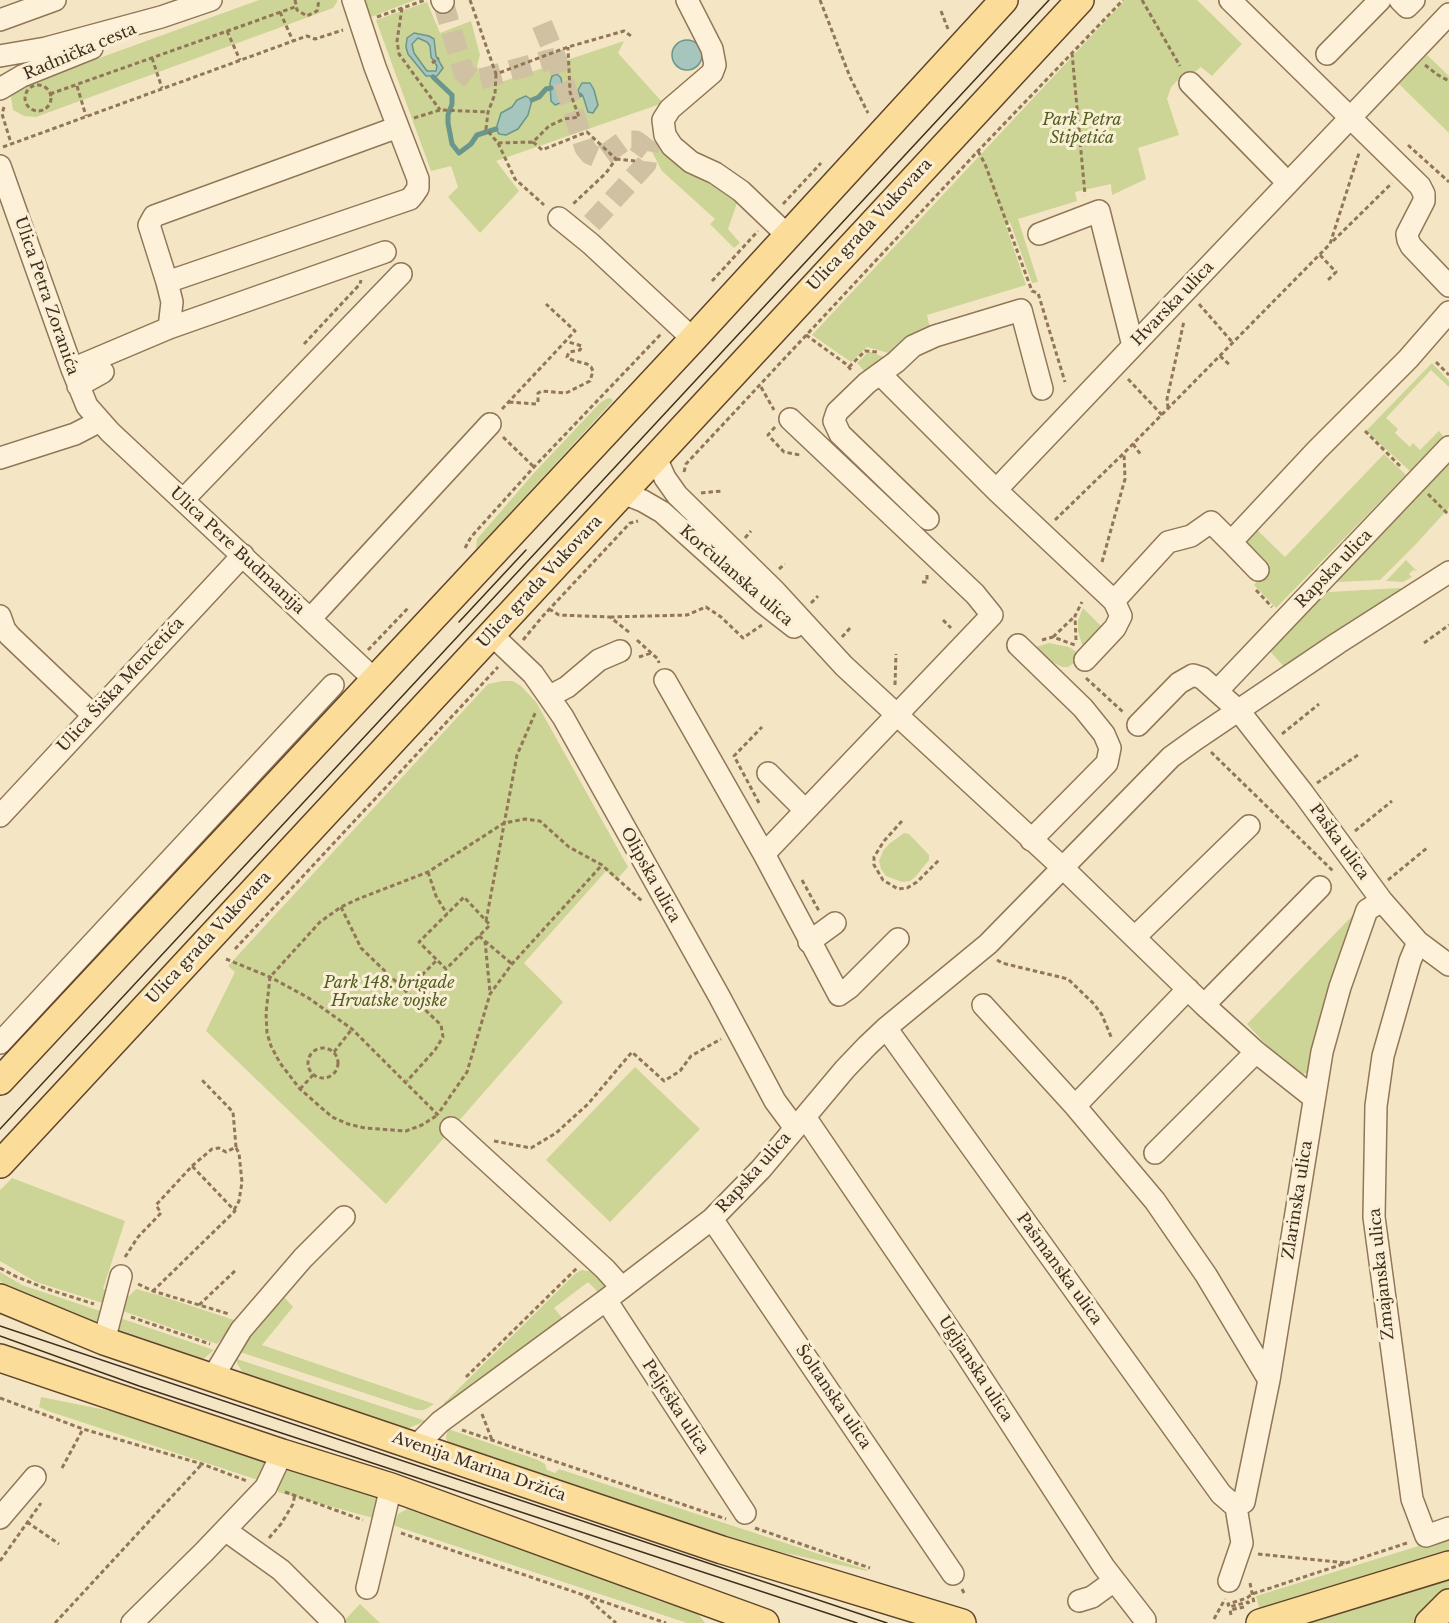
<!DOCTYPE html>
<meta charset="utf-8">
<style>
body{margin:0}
canvas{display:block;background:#f4e6c4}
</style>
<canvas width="1449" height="1623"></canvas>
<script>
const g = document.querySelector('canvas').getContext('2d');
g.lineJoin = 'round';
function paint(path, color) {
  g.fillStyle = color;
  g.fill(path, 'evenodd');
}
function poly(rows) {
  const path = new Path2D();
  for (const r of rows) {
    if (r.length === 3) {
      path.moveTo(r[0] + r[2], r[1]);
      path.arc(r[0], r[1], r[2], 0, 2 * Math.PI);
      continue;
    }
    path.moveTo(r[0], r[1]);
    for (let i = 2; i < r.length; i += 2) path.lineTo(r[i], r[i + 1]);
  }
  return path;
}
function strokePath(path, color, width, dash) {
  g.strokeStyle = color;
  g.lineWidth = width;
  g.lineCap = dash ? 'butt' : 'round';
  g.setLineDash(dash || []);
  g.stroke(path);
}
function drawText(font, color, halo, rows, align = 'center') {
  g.font = font + ' "Libre Baskerville",serif';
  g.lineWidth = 6;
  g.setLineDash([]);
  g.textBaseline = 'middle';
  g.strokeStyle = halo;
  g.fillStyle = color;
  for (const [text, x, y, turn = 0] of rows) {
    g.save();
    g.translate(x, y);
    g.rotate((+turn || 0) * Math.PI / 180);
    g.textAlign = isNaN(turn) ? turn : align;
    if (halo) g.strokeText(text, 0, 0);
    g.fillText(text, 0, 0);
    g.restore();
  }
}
const green = poly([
 [259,0,337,0,337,2,333,8,36,117,24,116,13,110,11,97,17,88],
 [364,0,415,0,371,17],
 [1125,0,1197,0,1242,44,1212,76,1201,67,1191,75,1187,71,1171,87,1167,99,1179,135,1138,148,1146,179,1112,195,1111,184,1075,192,1077,201,1018,219,1038,282,1032,283,1010,222,1005,223,1026,285,927,315,930,328,892,354,867,347,851,362,812,335],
 [427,2,440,33,471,21,480,55,477,66,486,87,624,41,618,53,663,103,496,161,519,191,480,233,448,197,458,187,451,166,431,171,376,20],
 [1427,55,1449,76,1449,133,1399,84],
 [661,144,738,200,728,229,740,243,734,248,710,224,715,219,662,171,651,150],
 [871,352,886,358,867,374,857,363,867,353],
 [1432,363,1449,381,1449,387,1431,370,1386,418,1398,429,1395,433,1410,447,1413,443,1420,450,1439,431,1443,436,1410,471,1366,431],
 [610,398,613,400,611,403,486,539,476,549,477,539,484,531,533,474,600,403,606,399],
 [1384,454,1406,475,1276,608,1254,585,1270,565,1246,541,1251,534,1256,529,1285,557],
 [1449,463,1449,508,1416,544,1380,580,1337,582],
 [1406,560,1417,571,1413,570,1409,574,1412,577,1403,582,1386,581],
 [1400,588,1403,590,1285,668,1269,650,1328,592],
 [1083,608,1105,630,1084,651,1078,631,1078,620],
 [1049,643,1069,647,1075,651,1078,656,1074,663,1068,667,1062,667,1043,657,1036,647],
 [503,681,513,681,521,686,536,702,628,867,616,880,606,871,524,963,563,1002,386,1204,206,1031,235,972,228,966,488,684],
 [904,833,909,834,929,855,929,860,916,876,910,881,902,882,886,876,881,869,879,861,883,851,889,844],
 [1360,908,1310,1073,1303,1074,1297,1072,1272,1051,1247,1024],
 [635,1067,700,1129,610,1222,546,1160],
 [12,1178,125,1221,103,1289,114,1293,109,1305,36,1282,0,1261,0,1190],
 [581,1270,594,1272,608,1287,600,1294,588,1282,554,1308,564,1320,443,1409,444,1403,575,1274],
 [0,1272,22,1285,103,1312,102,1324,92,1322,11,1289,0,1281],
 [136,1289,158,1295,237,1321,217,1344,123,1311,122,1309,127,1298],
 [285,1298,293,1307,262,1345,434,1404,424,1410,416,1410,240,1352,251,1332],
 [120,1318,214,1350,202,1360,115,1331],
 [237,1359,426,1421,406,1429,244,1375,237,1363],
 [41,1397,126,1414,253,1457,264,1462,266,1468,258,1480,48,1411,39,1407],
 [448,1429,538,1460,545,1464,547,1470,555,1473,559,1469,868,1570,867,1571,767,1549,455,1446,447,1441,446,1437],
 [289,1470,295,1470,377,1498,380,1503,377,1519,278,1492,276,1487,283,1473],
 [407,1509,601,1576,648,1597,690,1611,699,1615,705,1623,687,1623,395,1526,394,1523,398,1514],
 [1449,1534,1449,1555,1260,1611,1256,1596,1422,1545],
 [1449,1577,1449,1590,1420,1615,1415,1623,1300,1623],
 [360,1604,380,1623,345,1623,343,1622]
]);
const water = poly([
 [414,33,429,36,434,39,436,56,443,68,437,76,426,76,408,54,406,47,407,38,414,33],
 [418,38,427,42,430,46,431,57,437,66,436,71,427,71,414,53,412,44,418,38],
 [687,55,15],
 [557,74,561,78,564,96,560,103,555,105,551,101,550,83,552,76,557,74],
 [582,83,590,83,594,90,598,105,593,113,588,112,583,96,579,94,578,90,582,83],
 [526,96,532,100,528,115,518,129,506,135,499,134,496,129,501,113,512,107,517,100,526,96]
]);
const stream = poly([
 [433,77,452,95,452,104,448,115,448,123,452,144,459,153,471,144,477,135,496,129],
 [564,96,575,97,580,95],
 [532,100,539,97,546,89,551,88]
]);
const minorTunnel = poly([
 [443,2,464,73,473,80,484,78,556,58],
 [542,24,556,58,585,148,590,154,597,157,603,156,624,141,636,141,648,150,646,164,591,224]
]);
const path = poly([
 [295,0,297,10,307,16,317,11,319,0],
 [470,0,496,74,568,47,624,31,631,36],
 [820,0,850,77,868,113],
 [1142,0,1180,66],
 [402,8,397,41,399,54,440,110],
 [941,11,948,29],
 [280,12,293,41],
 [377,17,425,0],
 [227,31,240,60],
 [1072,53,1085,195],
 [152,58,162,88],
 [432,63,439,58],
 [1425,65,1438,75,1449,81],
 [496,74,495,94,488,112,486,129,498,143,533,142,549,126,564,119,579,117,570,92,568,47],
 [38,98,13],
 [77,86,86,116],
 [50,94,295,7],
 [4,107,2,114,11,143],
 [414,118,440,110,488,112],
 [533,142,542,150,587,132,616,159,606,173,573,204],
 [498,143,515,179,544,205],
 [1408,145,1449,182],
 [3,147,293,41,307,36,315,39,343,30],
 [978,151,985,164,1032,291,1038,293,1065,382],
 [616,159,635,161],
 [783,204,821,163],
 [1333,241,1392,183],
 [1320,255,1336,272,1326,282],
 [712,281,758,231],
 [1199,304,1233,343],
 [806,335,846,364,852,371],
 [304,344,360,284,361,280],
 [1220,356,1231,366],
 [1436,362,1449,375],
 [849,367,865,351,878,352],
 [1128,379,1162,415],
 [761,387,774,410],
 [509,402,536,404,538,402,538,393,542,391,566,393,590,381,593,371,591,367,587,364,572,360,567,357,569,352,580,350,582,346,565,341],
 [1168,408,1167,399,1184,321],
 [502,409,575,331,546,304],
 [775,427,768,435,784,452,800,455],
 [1365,431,1402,468],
 [503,437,534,467],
 [1133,444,1141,455],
 [684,472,686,464,978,151,1123,0],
 [701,493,722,491],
 [1428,494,1448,514],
 [1055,520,1124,453,1330,244,1359,153],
 [745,538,751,531],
 [465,548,471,537,534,467,661,334],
 [1102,562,1125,479,1124,453],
 [779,569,785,564],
 [922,582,927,582,927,574],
 [1256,590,1272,607],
 [811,603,818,596],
 [549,609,559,615,610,617,630,633],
 [610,617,687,615,706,607,721,617,743,638,762,625],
 [943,620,951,628],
 [842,637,851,627],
 [1053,637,1075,616],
 [523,640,542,617,630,523,638,521],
 [637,640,658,659,659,663],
 [1042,640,1053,637,1075,645],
 [1076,640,1075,616,1082,602],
 [1424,643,1449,625],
 [368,650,409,607],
 [639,657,651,653],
 [1086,678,1123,712],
 [895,685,896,654],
 [1282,734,1319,704],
 [1211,752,1333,871],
 [1317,783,1358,755],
 [759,803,734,756,762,727],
 [902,821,884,841,874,857,874,865,883,880,898,889,907,888,917,882,939,860],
 [1355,831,1392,801],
 [428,872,436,896,447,914],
 [802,880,819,911],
 [1388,880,1427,848],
 [341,907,361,948,441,1025,443,1037,435,1050,407,1081],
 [486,921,517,755,536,711],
 [479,936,512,964],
 [485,941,490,992],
 [235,949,498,667],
 [226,959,270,977,307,997,352,1029,439,1116],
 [997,960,1002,963,1068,979,1094,1004,1102,1015,1112,1039],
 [406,991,437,960,419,942,464,897,490,925,446,969,437,960],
 [323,1063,15],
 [334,1052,352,1029],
 [300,1089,313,1075],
 [440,1111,467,1072,490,994,512,964,602,865],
 [436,1116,422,1125,406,1131,365,1128,348,1124,332,1117,300,1089,280,1063,271,1046,267,1033,266,1013,270,977,320,922,341,907,358,899,428,872,504,823,525,819,540,821,569,847,602,865,642,901],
 [494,1141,531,1148,556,1133,588,1104,632,1052,664,1081,680,1071,691,1056,721,1039],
 [192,1166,212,1149,219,1148,226,1152,236,1147,233,1112,201,1079],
 [234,1210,239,1201,242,1182,239,1153,236,1148],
 [125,1257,138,1237,161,1213,156,1205,192,1166,235,1211,153,1291],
 [0,1268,17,1277,47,1289,94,1304],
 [138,1284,153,1291,229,1314],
 [199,1305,237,1269],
 [131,1317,210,1344],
 [466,1377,577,1268],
 [0,1398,83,1429,202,1464,247,1481],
 [482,1414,492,1440],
 [462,1430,726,1519],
 [62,1468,83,1429],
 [285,1492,363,1520],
 [27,1522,59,1544],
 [755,1528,870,1568],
 [401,1533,666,1623],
 [269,1538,281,1524,293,1504,295,1494],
 [1258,1554,1347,1563],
 [0,1561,41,1503],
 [1250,1583,1254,1603],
 [962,1589,965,1595],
 [585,1596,616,1623],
 [1249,1604,1248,1602,1229,1607,1228,1604,1247,1598,1252,1594,1407,1543],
 [1231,1615,1230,1610,1244,1607],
 [1214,1619,1225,1599],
 [55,1623,202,1464]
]);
const minor = poly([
 [442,0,443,2],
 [687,0,712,49,715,65,712,73,670,109,663,120,665,135,672,146,691,162,715,173,741,191,788,236],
 [1230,0,1420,186,1424,194,1424,201,1407,234,1408,240,1411,246,1449,286],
 [1400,0,1407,7,1414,0],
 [0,20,55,0],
 [1327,54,1380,0],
 [0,56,46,48,161,17,211,0],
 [1190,83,1288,183],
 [0,89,22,76,92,48],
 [0,166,72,369,87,406,110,432,375,680],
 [559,218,591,244,693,339],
 [1039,234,1099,211,1133,346],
 [167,282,410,199,414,194,418,188,418,179,375,67,353,0],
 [169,328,172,302,167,282,149,225,154,216,398,127],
 [72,369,169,328,385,252],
 [880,374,996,490,1114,601,1121,616,1115,628,1085,660],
 [78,386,103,372],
 [0,458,75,434,100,421],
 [656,458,665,478,677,495,775,591,844,666,1063,868,1204,1005,1256,1052,1314,1098],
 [996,490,1449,14],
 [623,493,643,501,662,512,762,602,794,627],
 [183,500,401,274],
 [928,519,840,434,834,421,837,412,867,383,896,362,913,346,935,336,1021,310,1042,389],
 [1258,570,1231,542,1317,450,1408,359,1449,312],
 [1114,601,1168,542,1191,536,1211,522,1231,542],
 [0,616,5,630,10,636,93,715],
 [311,618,490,424],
 [491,634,533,674,563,717,719,996,775,1101,795,1128],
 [1018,645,1083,708,1104,734,1110,748,1107,763,1031,840],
 [665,680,764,854,839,995,849,988,898,939],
 [1218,690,1449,447],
 [550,696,567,687,599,660,620,651],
 [1138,725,1179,683,1193,675,1202,678,1239,711,1303,793,1382,901,1418,942,1449,965],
 [768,773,805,810],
 [0,816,243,555],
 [764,854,992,615,975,594,790,419],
 [1135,937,1249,826],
 [809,942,835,923],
 [1418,942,1410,961,1383,1056,1376,1106,1374,1217,1412,1499,1426,1536,1449,1528],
 [983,1005,1075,1106,1188,989],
 [1204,1005,1320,887],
 [886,1028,1221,1494,1236,1507],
 [0,1043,333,685],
 [1075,1106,1155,1201,1206,1275,1269,1380],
 [805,1117,962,1348,1104,1567,1145,1620],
 [451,1128,605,1269,622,1288],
 [1155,1153,1256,1052],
 [712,1219,953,1574],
 [606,1300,745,1513],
 [104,1341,121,1276],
 [213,1377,241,1330,303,1258,344,1217],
 [416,1446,440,1422,606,1300,712,1219,761,1169,845,1069,867,1046,886,1028,988,944,1171,757,1196,739,1338,643,1449,572],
 [1236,1507,1244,1502,1269,1380,1322,1052,1340,987,1367,910,1382,901],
 [0,1518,35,1477],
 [225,1530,281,1570,334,1623],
 [1229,1581,1242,1543,1236,1507],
 [367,1588,391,1487],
 [1079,1601,1092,1597,1114,1581],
 [132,1623,204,1552,266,1487,282,1453]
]);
const major = poly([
 [0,1081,693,339,1004,0],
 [0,1164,1080,0],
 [0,1298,104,1341,722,1550,962,1623],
 [0,1358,282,1453,391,1487,765,1623],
 [1260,1623,1449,1565],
 [1429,1623,1449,1603]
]);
const tram = poly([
 [459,622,526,550],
 [0,1129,1049,0],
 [0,1326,887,1623],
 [0,1336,139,1386,857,1623]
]);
const streetNames = [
 ["Radnička cesta",80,52,-23],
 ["Ulica grada Vukovara",870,225,-47],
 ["Ulica Petra Zoranića",46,296,71],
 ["Hvarska ulica",1173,304,-46],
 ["Ulica Pere Budmanija",237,551,43],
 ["Rapska ulica",1334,569,-46],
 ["Korčulanska ulica",736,576,41],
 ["Ulica grada Vukovara",540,582,-47],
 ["Ulica Šiška Menčetića",121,685,-47],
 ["Paška ulica",1339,842,54],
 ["Olipska ulica",650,875,61],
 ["Ulica grada Vukovara",209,938,-47],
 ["Rapska ulica",754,1173,-48],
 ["Zlarinska ulica",1298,1200,-81],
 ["Pašmanska ulica",1059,1269,54],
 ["Zmajanska ulica",1382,1274,-96],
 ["Ugljanska ulica",975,1369,57],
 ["Šoltanska ulica",833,1397,56],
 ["Pelješka ulica",675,1407,57],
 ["Avenija Marina Držića",479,1467,19]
];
const parkNames = [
 ["Park Petra",1082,120],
 ["Stipetića",1082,138],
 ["Park 148. brigade",389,983],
 ["Hrvatske vojske",389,1001]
];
paint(green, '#ccd496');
paint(water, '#a6c6bd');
strokePath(water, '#6b968c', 1.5);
strokePath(stream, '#6b968c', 5);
strokePath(minorTunnel, '#d0c1a3', 21, [21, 10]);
strokePath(minor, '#917657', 24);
strokePath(major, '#5f442c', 30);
strokePath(path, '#917657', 3, [4.5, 3]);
strokePath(minor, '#fdf2d9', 21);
strokePath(major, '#fbdc98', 27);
strokePath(tram, '#3f2e1d', 1.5);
drawText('16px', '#3f2e1d', '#faefd5', streetNames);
drawText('italic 16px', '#4f5e21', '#faefd5', parkNames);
</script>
